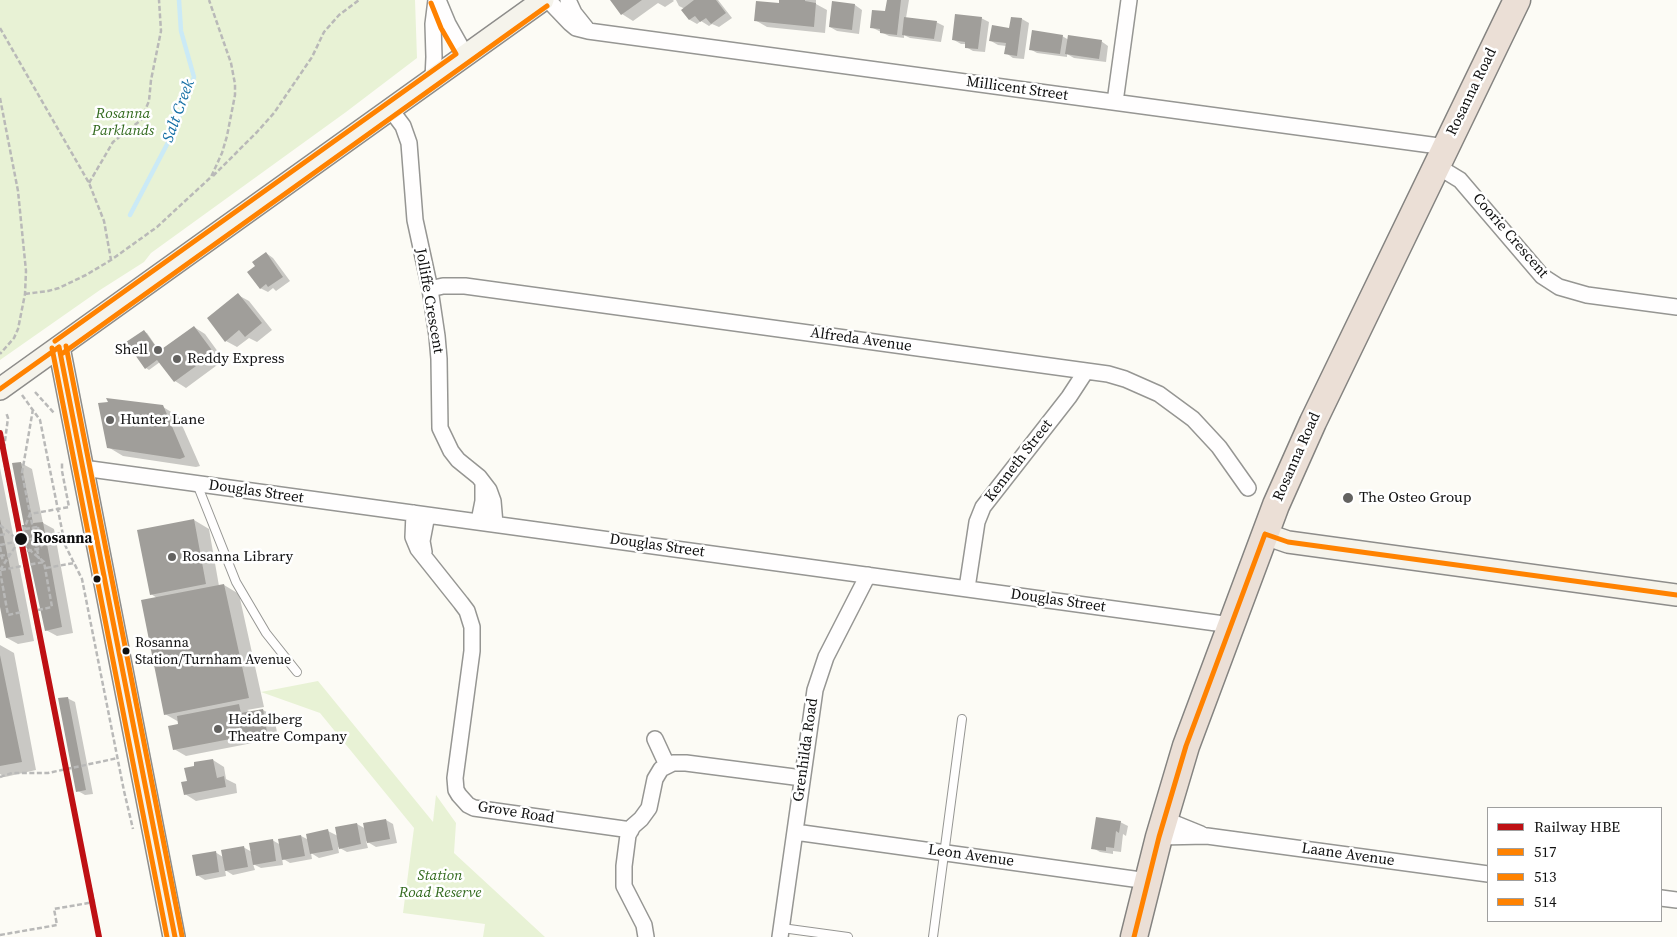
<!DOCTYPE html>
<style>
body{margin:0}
#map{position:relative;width:1677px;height:937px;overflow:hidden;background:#fcfbf5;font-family:"Source Serif 4",serif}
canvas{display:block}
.legend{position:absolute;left:1487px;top:807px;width:175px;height:115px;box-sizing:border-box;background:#fff;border:1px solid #9f9f9f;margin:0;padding:6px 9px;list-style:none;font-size:15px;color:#101010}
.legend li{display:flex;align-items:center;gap:10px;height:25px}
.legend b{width:25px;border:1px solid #9f9f9f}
</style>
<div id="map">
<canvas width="1677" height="937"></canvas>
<ul class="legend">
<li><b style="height:6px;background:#be1014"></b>Railway HBE</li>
<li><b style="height:6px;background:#ff8200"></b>517</li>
<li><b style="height:6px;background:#ff8200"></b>513</li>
<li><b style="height:6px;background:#ff8200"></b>514</li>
</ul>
</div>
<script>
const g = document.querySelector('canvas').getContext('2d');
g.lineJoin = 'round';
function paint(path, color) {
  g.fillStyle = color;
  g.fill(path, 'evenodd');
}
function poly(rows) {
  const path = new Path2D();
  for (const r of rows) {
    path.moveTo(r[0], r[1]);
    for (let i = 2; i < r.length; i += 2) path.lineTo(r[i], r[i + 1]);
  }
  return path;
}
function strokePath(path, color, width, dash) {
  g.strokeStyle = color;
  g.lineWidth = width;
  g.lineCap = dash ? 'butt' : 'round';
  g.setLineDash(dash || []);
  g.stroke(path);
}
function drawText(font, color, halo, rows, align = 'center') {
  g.font = font + ' "Source Serif 4",serif';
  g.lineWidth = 5;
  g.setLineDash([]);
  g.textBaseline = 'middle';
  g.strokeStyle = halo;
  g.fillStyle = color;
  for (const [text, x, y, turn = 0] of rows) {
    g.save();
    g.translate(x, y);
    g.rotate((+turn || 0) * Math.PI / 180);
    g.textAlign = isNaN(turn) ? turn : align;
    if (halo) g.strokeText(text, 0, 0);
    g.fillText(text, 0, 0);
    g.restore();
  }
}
const green = poly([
 [0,0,415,0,417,58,346,112,151,253,144,262,100,290,0,360],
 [318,681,433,822,436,795,456,823,454,853,545,937,483,937,485,924,403,913,414,828,320,713,261,692]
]);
const shadow = poly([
 [611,0,673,0,674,1,665,7,658,3,633,21,622,14],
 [676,0,718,0,732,18,719,27,712,24,709,26,701,21,697,24,690,20,683,10,685,9,679,6],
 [780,0,816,0,816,4,827,10,825,33,767,27,755,20,780,5],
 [888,0,909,0,906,18,936,22,944,26,941,42,910,38,904,35,904,38,889,36,871,27,887,13],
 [833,3,855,5,862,10,859,34,837,31,830,27],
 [981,18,989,22,985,52,973,51,966,47,966,44,961,44,954,40],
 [1012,18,1022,19,1029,23,1024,59,1013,58,1006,53,1006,46,998,45,991,41,1010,29],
 [1062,36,1069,40,1101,41,1108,46,1106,62,1074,58,1067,54,1067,57,1037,53,1030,49],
 [266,253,273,258,290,281,276,291,273,288,268,292,260,288,257,266],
 [238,295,249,301,272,330,257,342,249,338,237,347,226,341],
 [194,327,205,334,224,360,186,388,175,381,160,362,149,370,146,368,144,332,147,333,160,352],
 [163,407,178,416,200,466,196,467,123,456,108,447],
 [21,463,32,469,43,523,54,529,73,633,57,636,46,630,26,526],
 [0,468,34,641,18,644,7,638,0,602],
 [194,520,209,529,219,586,224,585,239,594,264,707,247,710,251,712,263,710,274,716,278,738,186,756,174,749,179,722,165,714,157,598,151,594],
 [0,645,14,653,36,770,5,777,0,774],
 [67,698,75,702,93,794,85,795,78,791],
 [213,760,224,767,226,779,236,784,237,793,196,801,185,794],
 [386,820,393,824,397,843,376,847,366,841,368,848,347,852,338,847,339,853,319,858,311,853,312,859,290,863,282,858,283,865,261,868,253,864,255,870,233,875,225,870,226,876,205,880,197,875,215,852,223,857,243,847,252,852,272,840,281,845,301,836,309,840,328,831,338,836,357,824,366,829],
 [1120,822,1128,826,1126,836,1123,834,1121,852,1113,851,1113,854,1100,852,1093,848]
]);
const stream = poly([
 [130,215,173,133,194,77,181,31,179,0]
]);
const building = poly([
 [610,0,642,0,621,15],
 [694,0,716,0,726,13,711,24,706,18,700,22,695,16,689,20,681,10],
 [779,0,805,0,805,1,816,3,814,27,754,21,756,1,779,3],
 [887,0,901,0,897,35,880,33,880,29,870,28,872,10,885,11],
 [832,1,855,4,852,30,829,27],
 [955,14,982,17,978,49,965,48,965,42,952,40],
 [904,17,937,21,934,39,902,35],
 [1011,17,1022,18,1017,56,1004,54,1006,43,989,41,992,25,1009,28],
 [1032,30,1063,35,1060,54,1029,50],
 [1068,35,1102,40,1099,59,1065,54],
 [266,252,283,277,268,287,266,284,260,289,247,272,255,266,252,262],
 [238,293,262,323,245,337,239,330,225,342,207,318],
 [194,326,214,353,174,382,157,360,145,369,126,342,144,330,159,351],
 [106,398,163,405,185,457,180,459,107,448,98,403,108,402],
 [21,462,33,523,43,522,62,627,45,631,22,525,24,525,12,463],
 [0,519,24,635,6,638,0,607],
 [194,519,206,584,150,595,137,530],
 [224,584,249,698,164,715,141,600],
 [0,655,22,762,0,766],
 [68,697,86,790,76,792,58,698],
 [239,704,241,713,263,709,267,732,173,750,168,726,178,724,177,716],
 [213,759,217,778,224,776,226,787,184,795,181,782,187,781,184,768,194,766,194,762],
 [1096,817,1121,821,1119,833,1116,831,1114,848,1106,847,1106,851,1091,849],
 [386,819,390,839,367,843,363,823],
 [357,823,361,844,339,849,335,827],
 [328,829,333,850,310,854,306,834],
 [301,835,305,856,282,860,278,839],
 [273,839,276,861,253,865,249,843],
 [244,846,248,867,225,871,221,850],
 [216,851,219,872,196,876,192,855]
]);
const path = poly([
 [0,28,89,183,104,221,111,260],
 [0,98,18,191,26,271,25,294,18,329,14,338,0,354],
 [213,176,257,132,274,113,312,57,324,32,339,15,359,0],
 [89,183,113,142,141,120,149,101,151,80,161,31,159,0],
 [25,294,48,291,59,288,86,275,111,260,157,227,211,177,222,153,227,136,235,95,235,84,231,63,209,0],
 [35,392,54,413],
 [22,395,40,420,65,545,82,579,124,791,133,829],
 [33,409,22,473,39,559],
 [0,525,44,562,52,607,38,610],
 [38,527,42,548],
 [25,529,38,527],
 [0,535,6,534],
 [40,537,63,533],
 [0,545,40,537],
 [0,547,3,562],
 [27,551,42,548],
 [0,556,11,554],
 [46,568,74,563],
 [0,570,19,541,30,514,69,507,62,471,62,463],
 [1,570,44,562],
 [0,571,8,615,22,612],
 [0,777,12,773,48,773,118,758],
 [0,935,57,925,54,909,94,902,71,801,3,456,8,418,6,412]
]);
const lane = poly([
 [197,484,236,582,266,633,297,672],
 [782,928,848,937],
 [933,937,962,719]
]);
const street = poly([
 [438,0,448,24,466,56],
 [548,0,570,23,576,28,588,31,1446,147],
 [568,0,574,13,586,28],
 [433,79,434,57,433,24,436,0],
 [1115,102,1129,0],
 [391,110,403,126,409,143,415,220,430,289,437,336,439,359,440,428,451,451,458,460,479,477,489,490,493,501,495,524],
 [1437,166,1460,180,1542,276,1559,287,1587,295,1677,307],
 [430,289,443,286,465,286,1108,374,1125,379,1159,394,1193,419,1219,447,1248,488],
 [83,468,1231,625],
 [414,513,413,537,418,549,461,603,467,611,472,627,472,651,455,778,456,790,459,795,468,805,474,808,631,830],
 [479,521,483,501,483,484],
 [424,552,422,541,427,515],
 [967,588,977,522,983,507,1069,397,1086,371],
 [655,739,667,765],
 [1164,819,1201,834],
 [795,832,1148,881],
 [1159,837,1207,836,1488,874],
 [1661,898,1677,900],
 [646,937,644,925,624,886,624,866,628,835,633,826,641,819,649,808,655,779,661,769,673,763,686,763,802,778],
 [780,937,815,690,826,657,868,575]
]);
const secondary = poly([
 [59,347,174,937],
 [0,389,543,0],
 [1265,534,1288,542,1677,595]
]);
const highway = poly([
 [1134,937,1159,837,1186,746,1276,505,1313,422,1517,0]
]);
const bus1 = poly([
 [59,347,175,937],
 [0,389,59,347],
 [1265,534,1288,542,1677,595],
 [1134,937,1159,837,1186,746,1265,534]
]);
const bus2 = poly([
 [52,348,167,937],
 [63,353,547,6]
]);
const bus3 = poly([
 [55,341,456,54,441,28,431,3],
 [66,346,182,936]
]);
const rail1 = poly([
 [0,433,99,937]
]);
const markers = [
 [158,350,5,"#636260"],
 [177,359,5,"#636260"],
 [110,420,5,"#636260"],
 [1348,498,6,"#636260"],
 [21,539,7,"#101010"],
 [172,557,5,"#636260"],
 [97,579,4.5,"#101010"],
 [126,651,4.5,"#101010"],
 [218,729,5,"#636260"]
];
const busNames = [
 ["Rosanna",135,643],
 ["Station/Turnham Avenue",135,660]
];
const streetNames = [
 ["Millicent Street",1017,89,8],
 ["Rosanna Road",1472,92,-64],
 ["Coorie Crescent",1510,236,49],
 ["Jolliffe Crescent",429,301,80],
 ["Alfreda Avenue",861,340,8],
 ["Rosanna Road",1297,457,-66],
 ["Kenneth Street",1019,461,-52],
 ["Douglas Street",256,492,8],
 ["Douglas Street",657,546,8],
 ["Douglas Street",1058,601,8],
 ["Grenhilda Road",806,750,-82],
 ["Grove Road",516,813,9],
 ["Laane Avenue",1348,855,8],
 ["Leon Avenue",971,856,8]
];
const parkNames = [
 ["Rosanna",123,114],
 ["Parklands",123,131],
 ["Station",440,876],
 ["Road Reserve",440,893]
];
const poiNames = [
 ["Shell",148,350,"right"],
 ["Reddy Express",187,359],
 ["Hunter Lane",120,420],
 ["The Osteo Group",1359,498],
 ["Rosanna Library",182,557],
 ["Heidelberg",228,720],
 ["Theatre Company",228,737]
];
const stopNames = [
 ["Rosanna",33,539]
];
const waterNames = [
 ["Salt Creek",179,111,-70]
];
paint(green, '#e8f2d5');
paint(shadow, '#0003');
strokePath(stream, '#cbeaf6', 4.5);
paint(building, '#a09e9a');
strokePath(lane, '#969693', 10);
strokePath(street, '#969693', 18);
strokePath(secondary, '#8d8c8a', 24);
strokePath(highway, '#848380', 29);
strokePath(path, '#b9b9b8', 2.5, [5, 2.5]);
strokePath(lane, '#fffefe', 8);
strokePath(street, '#fffefe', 15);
strokePath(secondary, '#f5f3eb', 21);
strokePath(highway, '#ebdfd6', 26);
strokePath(bus1, '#ff8200', 5);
strokePath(bus2, '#ff8200', 5);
strokePath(bus3, '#ff8200', 5);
strokePath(rail1, '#be1014', 6);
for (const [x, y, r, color] of markers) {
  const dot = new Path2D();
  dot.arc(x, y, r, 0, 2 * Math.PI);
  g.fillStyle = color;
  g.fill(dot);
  strokePath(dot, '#fff', 2);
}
drawText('14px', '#101010', '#fff', busNames, 'left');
drawText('15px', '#101010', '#fff', streetNames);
drawText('italic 15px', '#326a1e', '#fff', parkNames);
drawText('15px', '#101010', '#fff', poiNames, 'left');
drawText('bold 15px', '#101010', '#fff', stopNames, 'left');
drawText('italic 16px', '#156fa5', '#fff', waterNames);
</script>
